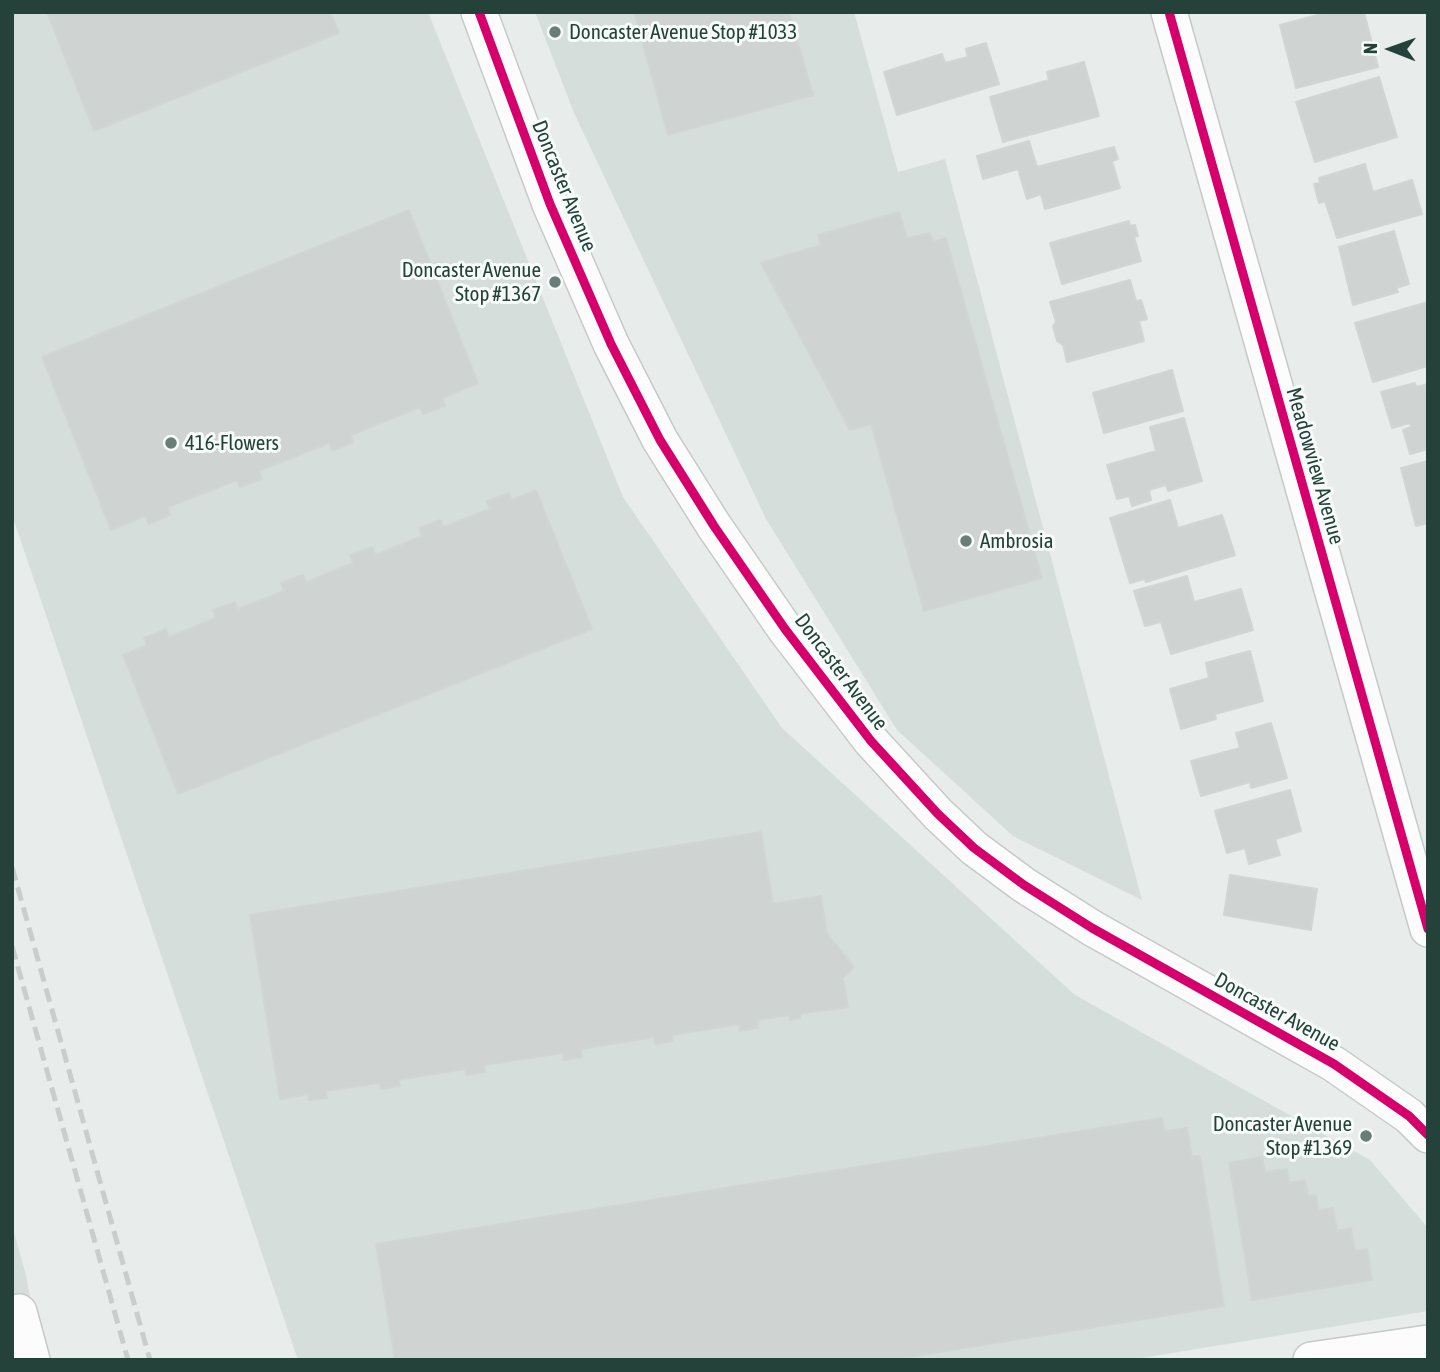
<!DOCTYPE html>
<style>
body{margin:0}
#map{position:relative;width:1440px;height:1372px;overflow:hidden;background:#e8edeb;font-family:"Asap Condensed",sans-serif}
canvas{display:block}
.frame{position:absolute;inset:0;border:14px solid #24423a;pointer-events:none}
.north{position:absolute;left:1356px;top:14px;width:70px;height:70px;-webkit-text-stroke:5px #f7fbf9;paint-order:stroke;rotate:271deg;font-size:19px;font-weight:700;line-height:28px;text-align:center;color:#24423a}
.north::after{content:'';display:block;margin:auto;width:24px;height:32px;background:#24423a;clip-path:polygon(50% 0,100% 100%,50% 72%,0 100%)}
</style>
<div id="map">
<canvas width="1440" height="1372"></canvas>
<div class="frame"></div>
<div class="north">N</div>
</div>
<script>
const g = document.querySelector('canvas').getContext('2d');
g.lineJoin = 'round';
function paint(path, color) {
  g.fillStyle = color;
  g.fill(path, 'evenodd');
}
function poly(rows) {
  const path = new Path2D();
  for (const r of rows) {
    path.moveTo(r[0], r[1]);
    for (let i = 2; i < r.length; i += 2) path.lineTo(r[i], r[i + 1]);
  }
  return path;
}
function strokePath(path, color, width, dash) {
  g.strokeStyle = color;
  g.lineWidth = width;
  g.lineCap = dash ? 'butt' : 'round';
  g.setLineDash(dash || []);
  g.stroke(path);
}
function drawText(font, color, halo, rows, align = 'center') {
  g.font = font + ' "Asap Condensed",sans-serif';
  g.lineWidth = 6;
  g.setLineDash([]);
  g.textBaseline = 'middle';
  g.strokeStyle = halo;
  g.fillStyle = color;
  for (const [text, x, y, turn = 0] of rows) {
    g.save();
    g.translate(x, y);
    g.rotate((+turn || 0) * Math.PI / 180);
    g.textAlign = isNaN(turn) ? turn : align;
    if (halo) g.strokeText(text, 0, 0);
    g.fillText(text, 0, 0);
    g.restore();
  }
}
const built = poly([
 [12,12,428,12,623,497,782,728,1075,995,1370,1160,1428,1228,1428,1311,1130,1360,298,1360,12,515],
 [535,12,854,12,898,172,945,159,1142,900,1013,836,897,730,766,519,574,113],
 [12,1225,26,1275,41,1360,12,1360]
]);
const building = poly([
 [47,12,330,12,339,33,94,131,47,12],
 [634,12,789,12,813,95,668,135,634,12],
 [1329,12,1364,12,1378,67,1296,88,1280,25,1329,12],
 [986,43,999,84,897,115,884,72,942,54,945,63,968,57,966,49,986,43],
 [1084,62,1099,116,1003,142,990,97,1049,80,1047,72,1084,62],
 [1379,77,1397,137,1315,162,1296,102,1379,77],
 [1029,141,1037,167,1114,147,1118,159,1112,161,1120,188,1045,209,1041,194,1027,199,1018,169,983,179,977,156,1029,141],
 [1365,164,1373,192,1412,180,1422,214,1337,238,1325,201,1319,203,1314,184,1320,183,1319,178,1365,164],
 [409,210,478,383,442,398,445,406,423,414,420,407,351,435,353,442,332,451,329,443,259,471,262,479,240,487,237,480,168,507,170,515,149,524,145,516,111,530,42,357,409,210],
 [899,212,907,238,930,233,933,242,946,238,1042,578,924,611,871,424,850,430,761,263,821,245,818,235,899,212],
 [1129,221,1130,226,1135,225,1138,236,1134,237,1141,261,1062,284,1050,243,1129,221],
 [1394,231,1409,284,1396,288,1398,292,1353,305,1339,247,1394,231],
 [1130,280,1136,301,1141,300,1147,319,1139,321,1144,341,1067,362,1063,345,1057,341,1053,326,1056,322,1050,302,1130,280],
 [1428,302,1428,366,1373,382,1355,323,1428,302],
 [1172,370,1183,411,1104,433,1093,393,1172,370],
 [1415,383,1416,387,1428,384,1428,449,1410,454,1403,430,1411,427,1410,423,1392,428,1381,392,1415,383],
 [1184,418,1202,481,1168,491,1166,485,1149,490,1151,500,1132,506,1129,496,1117,499,1107,465,1156,451,1150,427,1184,418],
 [1428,461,1428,523,1416,526,1401,468,1428,461],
 [536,490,592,629,178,794,123,655,147,645,144,638,166,629,169,637,216,618,213,610,235,602,238,609,284,591,281,583,303,575,306,582,353,563,350,555,372,547,376,555,422,536,419,528,440,520,443,527,490,509,487,501,509,493,512,500,536,490],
 [1170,500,1178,528,1222,515,1235,555,1146,582,1145,579,1130,583,1110,518,1170,500],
 [1187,576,1194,602,1241,589,1253,630,1171,654,1161,622,1145,626,1134,591,1187,576],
 [1250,651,1263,701,1215,714,1216,719,1181,729,1170,689,1209,678,1206,663,1250,651],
 [1271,723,1287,778,1251,788,1250,782,1201,796,1191,761,1240,748,1236,733,1271,723],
 [1290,790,1301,831,1275,839,1280,855,1249,864,1245,848,1227,853,1215,811,1290,790],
 [761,832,773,904,821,896,827,934,854,967,843,978,848,1007,800,1014,800,1018,790,1020,789,1015,757,1020,758,1028,740,1031,739,1024,672,1035,673,1041,655,1044,654,1037,581,1049,582,1057,564,1060,563,1053,484,1065,485,1072,466,1075,465,1069,398,1080,400,1086,381,1089,380,1083,326,1091,327,1098,309,1100,308,1094,280,1099,250,915,761,832],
 [1230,875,1317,889,1311,930,1224,915,1230,875],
 [1162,1118,1164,1131,1187,1128,1192,1157,1200,1156,1224,1306,891,1360,395,1360,376,1244,1162,1118],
 [1262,1157,1265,1172,1287,1169,1289,1183,1305,1180,1308,1196,1316,1195,1318,1210,1333,1208,1337,1231,1351,1228,1355,1251,1367,1249,1372,1280,1252,1300,1229,1163,1262,1157]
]);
const minor = poly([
 [479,12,550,204,611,344,660,440,714,526,785,629,871,741,938,814,974,848,1024,885,1092,928,1334,1064,1409,1116,1428,1135],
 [1169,12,1428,929],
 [12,1314,19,1312,32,1360],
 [1311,1360,1428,1343]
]);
const rail = poly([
 [12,867,150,1360],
 [12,946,128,1360]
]);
const cycleway = poly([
 [479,12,550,204,611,344,660,440,714,526,785,629,871,741,938,814,974,848,1024,885,1092,928,1334,1064,1409,1116,1428,1135],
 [1169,12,1428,929]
]);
const markers = [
 [555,32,7,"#697e78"],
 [555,282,7,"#697e78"],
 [171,443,7,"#697e78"],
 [966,541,7,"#697e78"],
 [1366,1136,7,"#697e78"]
];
const poiNames = [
 ["Doncaster Avenue Stop #1033",569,32],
 ["Doncaster Avenue",541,270,"right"],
 ["Stop #1367",541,294,"right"],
 ["416-Flowers",185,443],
 ["Ambrosia",980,541],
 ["Doncaster Avenue",1352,1124,"right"],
 ["Stop #1369",1352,1148,"right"]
];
const streetNames = [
 ["Doncaster Avenue",564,186,68],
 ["Meadowview Avenue",1315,466,74],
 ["Doncaster Avenue",841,672,53],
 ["Doncaster Avenue",1277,1012,29]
];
paint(built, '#d6dedb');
paint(building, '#cfd4d2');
strokePath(building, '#d1d6d4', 2);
strokePath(minor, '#c5cac8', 38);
strokePath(minor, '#fcfcfc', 35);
strokePath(rail, '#c9cdcc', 5, [14, 7]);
strokePath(cycleway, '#d6006c', 9);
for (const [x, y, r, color] of markers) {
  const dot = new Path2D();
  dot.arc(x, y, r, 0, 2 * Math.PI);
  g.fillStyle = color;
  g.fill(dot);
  strokePath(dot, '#f7fbf9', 2.5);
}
drawText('21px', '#24423a', '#f7fbf9', poiNames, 'left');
drawText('21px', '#24423a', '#f7fbf9', streetNames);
</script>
